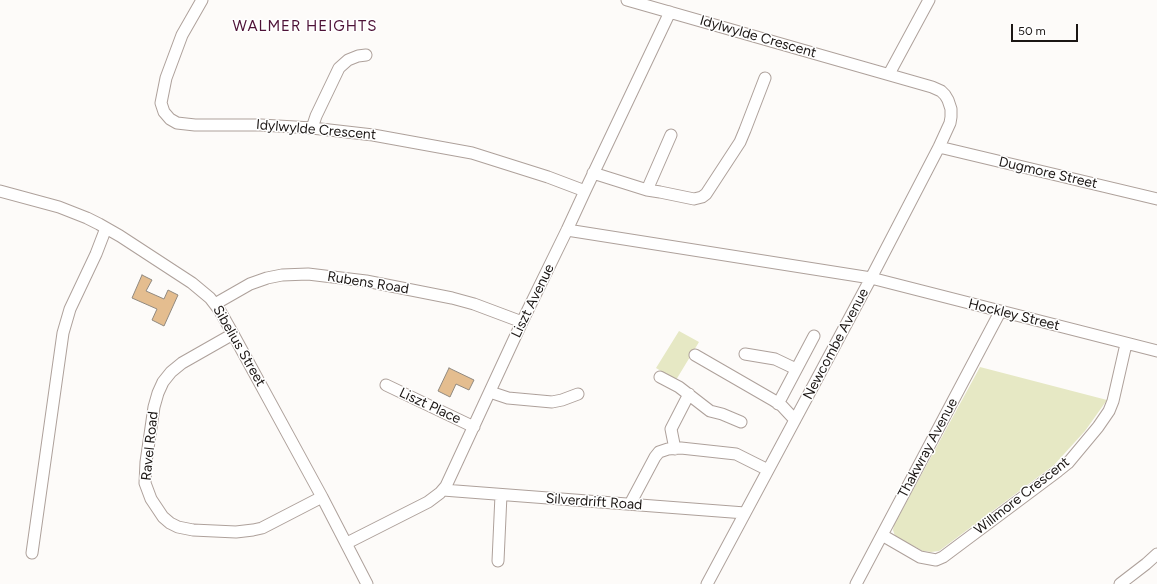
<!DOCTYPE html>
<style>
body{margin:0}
#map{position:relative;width:1157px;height:584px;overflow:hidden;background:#fdfbf9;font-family:Figtree,sans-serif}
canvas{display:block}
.scale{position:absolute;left:1011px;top:24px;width:67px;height:18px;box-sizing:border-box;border:2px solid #1b1614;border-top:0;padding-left:5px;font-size:12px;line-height:14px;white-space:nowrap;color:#1b1614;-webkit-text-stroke:3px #fff;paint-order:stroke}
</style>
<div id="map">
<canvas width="1157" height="584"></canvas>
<div class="scale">50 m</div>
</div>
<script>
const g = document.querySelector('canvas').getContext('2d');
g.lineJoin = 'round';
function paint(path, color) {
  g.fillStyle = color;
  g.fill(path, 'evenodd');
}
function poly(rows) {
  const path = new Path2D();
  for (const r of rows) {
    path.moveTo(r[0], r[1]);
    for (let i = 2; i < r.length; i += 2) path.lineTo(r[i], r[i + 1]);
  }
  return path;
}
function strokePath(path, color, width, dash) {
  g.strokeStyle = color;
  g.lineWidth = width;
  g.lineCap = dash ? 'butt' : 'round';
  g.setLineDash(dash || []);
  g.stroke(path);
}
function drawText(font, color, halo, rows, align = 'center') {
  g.font = font + ' Figtree,sans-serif';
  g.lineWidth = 3;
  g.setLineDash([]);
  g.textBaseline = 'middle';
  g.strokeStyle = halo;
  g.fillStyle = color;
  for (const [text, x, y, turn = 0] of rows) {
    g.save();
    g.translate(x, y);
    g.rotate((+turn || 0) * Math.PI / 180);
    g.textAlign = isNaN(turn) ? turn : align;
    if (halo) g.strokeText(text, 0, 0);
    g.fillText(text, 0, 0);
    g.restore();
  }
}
const green = poly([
 [679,331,699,342,676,380,656,368],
 [980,367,1107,400,1085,431,1054,465,939,551,931,552,923,551,895,536,893,530,894,525]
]);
const building = poly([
 [142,275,152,280,146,291,164,299,168,290,178,295,164,326,152,320,157,309,132,298,142,275],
 [449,368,474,380,469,390,456,384,450,397,438,391,449,368]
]);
const minor = poly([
 [202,0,182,35,166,78,161,103,164,112,170,119,177,123,195,125,261,125,312,128,373,135,472,153,548,177,585,191],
 [627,0,932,87,941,91,945,95,948,100,951,109,951,117,950,123,939,147,871,278,707,584],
 [889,74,929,0],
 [312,128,316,116,339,68,348,60,358,56,366,55],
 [939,147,1157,199],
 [593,173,647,190,660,192,694,199,702,197,706,194,740,142,745,130,765,78],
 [647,190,671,135],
 [0,191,59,207,87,218,99,224,120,236,192,283,210,298,220,311,233,334,322,497,367,584],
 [567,230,871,278,1157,351],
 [215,304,250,284,267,278,282,275,308,274,366,281,452,298,474,304,522,322],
 [233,334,182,363,171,372,163,382,158,393,154,407,146,462,145,483,151,499,163,517,170,523,178,527,193,530,236,532,253,530,262,528,322,497],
 [745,354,775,359,796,369],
 [695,355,773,400,782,406,795,420],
 [660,377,679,387,710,411,722,414,741,422],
 [386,385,474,427],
 [490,392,508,398,552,402,562,400,578,394],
 [778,404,814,336],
 [675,449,671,429,689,394],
 [443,490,745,513],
 [630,504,655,457,659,452,668,449,681,448,736,454,768,470],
 [882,535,920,557,936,560,943,557,1058,471,1068,463,1098,427,1109,411,1113,401,1126,344],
 [347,543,428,502,440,493,446,486,522,322,567,230,585,191,670,12],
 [32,553,63,333,70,309,96,254,106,228],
 [498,561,501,495],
 [856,584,1000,312],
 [1120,584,1146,564,1157,554]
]);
const streetNames = [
 ["Idylwylde Crescent",758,37,16],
 ["Idylwylde Crescent",316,130,5],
 ["Dugmore Street",1048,173,13],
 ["Rubens Road",368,283,9],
 ["Liszt Avenue",533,301,-64],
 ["Hockley Street",1014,315,14],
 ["Newcombe Avenue",836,344,-62],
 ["Sibelius Street",239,346,60],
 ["Liszt Place",430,406,25],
 ["Ravel Road",150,446,-84],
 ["Thakwray Avenue",928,448,-62],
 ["Willmore Crescent",1022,496,-38],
 ["Silverdrift Road",594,502,4]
];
const neighbourhoodNames = [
 ["WALMER HEIGHTS",305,27]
];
paint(green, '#e6e8c4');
paint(building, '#e4bd8f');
strokePath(building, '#91897f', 1);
strokePath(minor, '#aea19b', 13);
strokePath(minor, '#fff', 11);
drawText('14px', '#1b1614', '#fff', streetNames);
g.letterSpacing = '1px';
drawText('15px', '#4e1237', '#fff', neighbourhoodNames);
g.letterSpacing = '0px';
</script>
